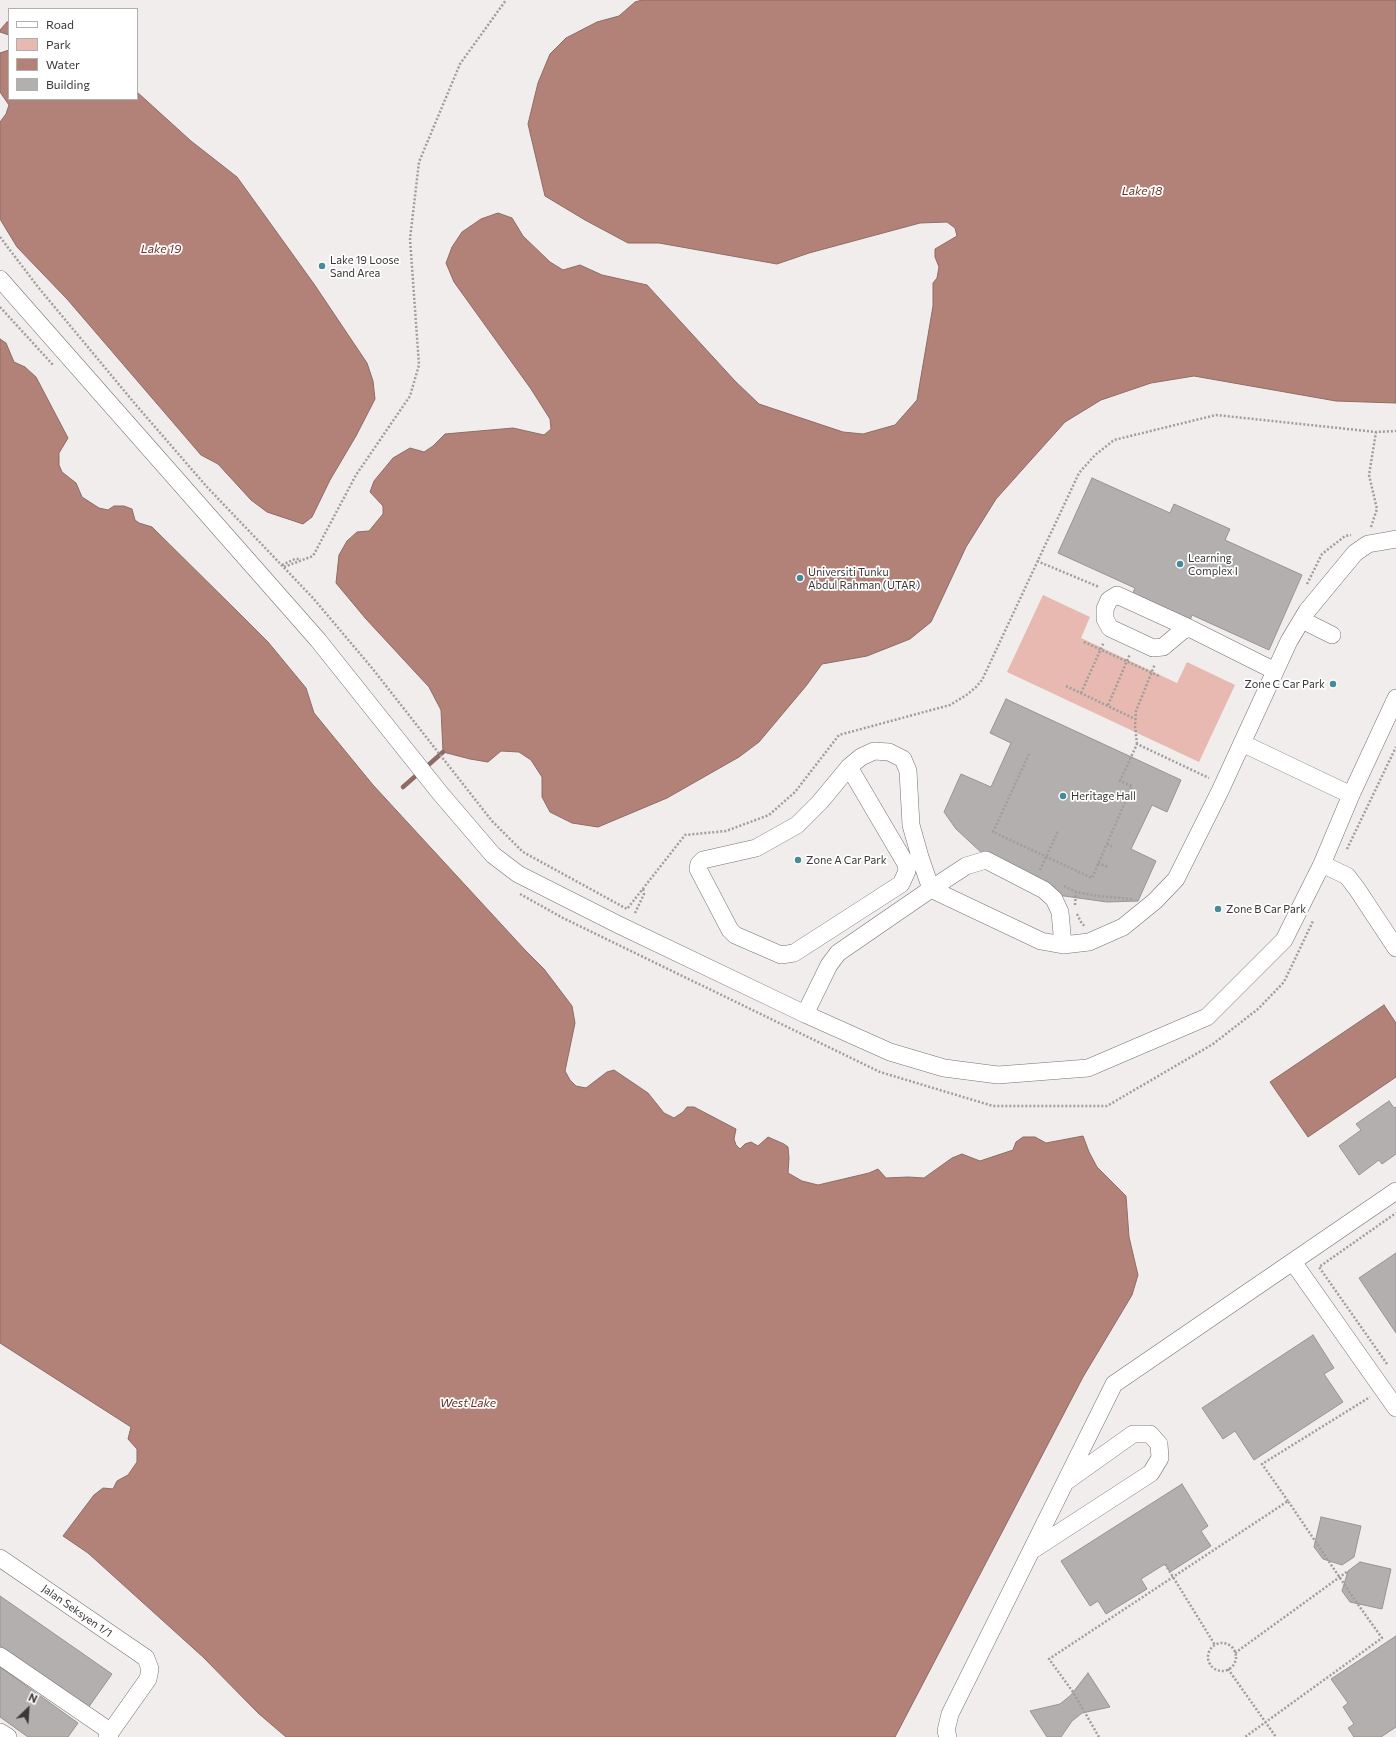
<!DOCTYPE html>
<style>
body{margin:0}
#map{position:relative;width:1396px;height:1737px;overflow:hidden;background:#f1edec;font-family:Commissioner,sans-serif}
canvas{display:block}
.legend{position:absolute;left:8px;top:8px;width:130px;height:92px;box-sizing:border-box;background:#fff;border:1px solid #b0afaf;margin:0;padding:5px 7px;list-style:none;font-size:12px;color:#393737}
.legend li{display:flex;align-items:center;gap:8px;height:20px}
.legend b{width:20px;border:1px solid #b0afaf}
.north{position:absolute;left:8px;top:1689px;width:40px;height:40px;-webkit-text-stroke:3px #fff;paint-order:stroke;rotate:25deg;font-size:11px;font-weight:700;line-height:16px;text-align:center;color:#393737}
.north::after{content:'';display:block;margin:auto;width:14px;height:18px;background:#393737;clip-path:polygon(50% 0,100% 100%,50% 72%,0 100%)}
</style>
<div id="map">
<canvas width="1396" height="1737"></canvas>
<ul class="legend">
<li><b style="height:5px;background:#fff"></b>Road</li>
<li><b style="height:11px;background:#e8b9b0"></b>Park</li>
<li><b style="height:11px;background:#b28279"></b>Water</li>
<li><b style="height:11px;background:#b3afae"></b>Building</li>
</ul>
<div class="north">N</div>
</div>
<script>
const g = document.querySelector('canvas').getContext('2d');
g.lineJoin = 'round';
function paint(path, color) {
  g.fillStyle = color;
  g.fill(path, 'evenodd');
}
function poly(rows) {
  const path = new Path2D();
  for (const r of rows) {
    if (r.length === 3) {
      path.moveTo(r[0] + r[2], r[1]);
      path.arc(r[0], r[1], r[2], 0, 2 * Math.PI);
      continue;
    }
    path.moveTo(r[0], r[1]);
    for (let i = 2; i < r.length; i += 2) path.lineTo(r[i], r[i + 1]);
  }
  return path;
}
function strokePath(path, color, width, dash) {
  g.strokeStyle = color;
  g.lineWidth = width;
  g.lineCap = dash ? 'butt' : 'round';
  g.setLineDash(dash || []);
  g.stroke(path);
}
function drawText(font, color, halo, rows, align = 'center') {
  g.font = font + ' Commissioner,sans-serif';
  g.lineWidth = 3.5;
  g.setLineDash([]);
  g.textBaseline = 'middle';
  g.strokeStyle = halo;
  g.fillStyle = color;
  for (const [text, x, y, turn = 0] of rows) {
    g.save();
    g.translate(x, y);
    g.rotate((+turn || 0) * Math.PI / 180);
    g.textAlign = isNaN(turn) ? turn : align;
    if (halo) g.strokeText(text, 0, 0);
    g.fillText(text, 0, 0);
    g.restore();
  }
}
const green = poly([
 [1043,595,1090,617,1081,638,1177,683,1187,662,1235,685,1199,762,1007,672]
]);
const water = poly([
 [642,0,1396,0,1396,403,1336,401,1194,376,1151,383,1101,400,1065,422,996,499,966,547,931,622,910,639,867,656,822,664,806,686,759,742,739,757,667,798,598,827,572,823,550,812,542,797,542,777,531,760,519,752,501,751,488,762,470,759,443,752,441,710,429,687,366,619,336,583,339,555,347,541,357,532,369,531,383,514,383,506,370,492,374,481,393,458,410,448,424,452,433,446,445,434,513,428,544,435,551,429,550,419,531,389,454,282,446,263,452,247,462,232,481,219,498,213,512,218,523,236,550,262,563,270,580,265,602,275,647,285,735,381,759,404,843,432,863,434,895,425,917,400,933,306,933,283,937,278,939,267,935,257,935,249,957,236,955,228,947,222,920,223,809,253,777,264,659,243,628,243,585,220,545,196,528,124,538,83,550,54,566,38,597,22,619,16,635,2,642,0],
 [7,22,9,22,9,35,0,32,0,30,7,22],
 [9,50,9,99,137,99,137,92,191,141,237,177,314,284,367,363,373,381,375,399,356,436,330,480,312,517,303,524,267,512,251,500,218,464,201,455,67,299,17,247,0,219,0,122,6,114,9,105,0,92,0,53,9,50],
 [0,339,6,343,14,362,25,367,36,377,68,438,59,453,59,465,62,472,76,483,82,497,99,508,108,510,114,506,124,506,132,509,135,520,139,523,152,527,241,615,268,642,306,688,314,713,373,785,525,950,544,969,572,1006,575,1023,565,1071,570,1080,576,1086,586,1088,607,1072,614,1070,648,1093,664,1113,674,1118,683,1112,687,1107,694,1107,736,1129,734,1139,736,1145,740,1149,745,1144,751,1142,758,1146,768,1137,784,1144,788,1147,789,1158,788,1173,802,1181,818,1185,869,1173,878,1169,886,1178,908,1177,924,1178,952,1158,962,1154,980,1161,1013,1150,1016,1142,1023,1137,1035,1137,1046,1143,1083,1136,1089,1152,1097,1167,1126,1196,1129,1237,1138,1275,1132,1295,1083,1377,895,1737,286,1737,258,1713,203,1657,88,1553,63,1536,94,1495,103,1488,113,1489,117,1481,128,1475,137,1462,137,1449,128,1439,131,1427,0,1343,0,339],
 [1384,1005,1396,1023,1396,1077,1308,1137,1270,1082,1384,1005]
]);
const stream = poly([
 [425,768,443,752],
 [403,787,419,773]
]);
const building = poly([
 [1092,478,1170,513,1174,504,1230,529,1225,540,1302,575,1269,650,1192,615,1188,626,1130,599,1135,588,1058,553,1092,478],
 [1006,699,1181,780,1167,812,1152,805,1131,849,1156,861,1138,901,1107,902,1050,894,984,855,956,829,944,812,961,774,991,787,1011,743,990,733,1006,699],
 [1389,1101,1394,1108,1396,1107,1396,1154,1382,1164,1379,1160,1359,1175,1339,1146,1361,1130,1356,1124,1389,1101],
 [1396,1253,1396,1333,1359,1278,1396,1253],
 [1313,1335,1334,1368,1324,1374,1343,1402,1254,1460,1235,1431,1223,1439,1202,1408,1313,1335],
 [1182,1484,1208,1526,1201,1531,1211,1546,1170,1572,1165,1564,1141,1579,1147,1589,1106,1614,1098,1601,1090,1606,1061,1561,1182,1484],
 [1321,1517,1361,1526,1354,1557,1342,1565,1323,1559,1314,1547,1321,1517],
 [1360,1562,1391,1569,1382,1609,1350,1602,1342,1591,1348,1571,1360,1562],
 [0,1596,112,1674,88,1708,0,1646,0,1596],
 [1396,1636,1396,1727,1381,1737,1354,1737,1348,1728,1354,1724,1343,1707,1348,1703,1331,1679,1396,1636],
 [0,1667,78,1723,68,1737,28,1737,0,1717,0,1667],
 [1088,1673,1110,1707,1082,1713,1072,1721,1061,1737,1047,1737,1030,1711,1060,1704,1071,1695,1088,1673]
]);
const path = poly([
 [0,237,38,287,136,405,207,487,313,598,372,668,492,821,523,852,627,909,685,835,726,831,769,815,795,792,839,735,950,705,968,694,976,687,982,680,1079,473,1095,455,1114,440,1216,415,1376,432,1396,431],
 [0,307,54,366],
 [1371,527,1377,509,1369,475,1376,432],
 [1037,561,1099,587],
 [282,565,295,559,301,559],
 [284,567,313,556,356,475,410,396,419,365,410,239,419,162,460,64,506,0],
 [1307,584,1322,554,1345,536,1351,535],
 [1084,642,1159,676],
 [1066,686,1135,719],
 [1081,693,1104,642],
 [1108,705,1130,654],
 [1137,744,1135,726,1136,711,1155,664],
 [1029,754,993,832,1092,878,1132,786,1120,781,1137,744,1209,778],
 [1107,844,1112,846],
 [1347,849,1396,747],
 [1098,863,1108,867],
 [1040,870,1058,831],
 [1064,886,1076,892,1098,896,1132,899],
 [520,894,563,918,880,1072,993,1106,1107,1106,1213,1044,1258,1009,1284,982,1313,921],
 [1075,905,1076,892],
 [635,913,644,894,643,888],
 [1077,914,1082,924,1085,926],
 [1387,1364,1319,1267,1396,1213],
 [1288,1501,1262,1464,1370,1397],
 [1165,1564,1215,1645],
 [1222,1657,14],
 [1235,1653,1348,1571],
 [1228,1669,1276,1737],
 [1099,1737,1073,1692,1049,1659,1288,1501,1357,1603,1382,1638,1245,1737]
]);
const minor = poly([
 [0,279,318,640,440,793,493,855,518,874,619,925,805,1014,890,1052,944,1068,998,1075,1088,1068,1207,1017,1284,940,1322,864,1351,795,1396,698],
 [1302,620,1332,635],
 [1189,628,1182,631,1163,647,1153,648,1110,628,1105,619,1105,609,1109,600,1117,595,1189,628,1275,671],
 [1242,743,1351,795],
 [849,767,906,864,907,871,901,884,794,953,781,955,735,935,730,930,698,869,699,864,703,860,756,848,797,825,820,802,849,767,861,757,874,751,889,752,903,759,908,771,911,825,920,857,931,889,966,866,986,860,1044,890,1054,899,1060,912,1063,945],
 [1322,864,1347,876,1357,889,1396,948],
 [805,1014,829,965,838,953,931,889,1041,941,1063,945,1089,942,1123,927,1155,901,1176,879,1220,791,1289,641,1307,611,1355,553,1368,544,1396,539],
 [1293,1262,1396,1408],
 [1031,1551,1151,1473,1160,1458,1159,1444,1150,1434,1133,1434,1067,1481],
 [0,1558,146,1658,150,1669,148,1679,107,1737],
 [0,1656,111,1732],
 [0,1732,8,1737],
 [948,1737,946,1731,950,1714,1114,1384,1396,1191]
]);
const markers = [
 [322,266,4,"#468b97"],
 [1180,564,4,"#468b97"],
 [800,578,4,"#468b97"],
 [1333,684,4,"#468b97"],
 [1063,796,4,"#468b97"],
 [798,860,4,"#468b97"],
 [1218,909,4,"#468b97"]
];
const poiNames = [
 ["Lake 19 Loose",330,260],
 ["Sand Area",330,273],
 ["Learning",1188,558],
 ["Complex I",1188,571],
 ["Universiti Tunku",808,572],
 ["Abdul Rahman (UTAR)",808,585],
 ["Zone C Car Park",1325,684,"right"],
 ["Heritage Hall",1071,796],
 ["Zone A Car Park",806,860],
 ["Zone B Car Park",1226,909]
];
const streetNames = [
 ["Jalan Seksyen 1/1",77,1611,35]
];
const waterNames = [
 ["Lake 18",1142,191],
 ["Lake 19",161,249],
 ["West Lake",468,1403]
];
paint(green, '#e8b9b0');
paint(water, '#b28279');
strokePath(water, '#8e6c65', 1);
strokePath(stream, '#8e6c65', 4.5);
paint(building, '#b3afae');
strokePath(building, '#989493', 1);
strokePath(minor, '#767272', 18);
strokePath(path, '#a09d9c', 2.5, [2, 2]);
strokePath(minor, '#fff', 17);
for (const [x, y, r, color] of markers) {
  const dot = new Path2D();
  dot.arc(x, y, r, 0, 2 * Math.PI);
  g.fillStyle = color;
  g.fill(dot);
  strokePath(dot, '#fff', 1.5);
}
drawText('11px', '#393737', '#fff', poiNames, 'left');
drawText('11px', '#393737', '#fff', streetNames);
drawText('italic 12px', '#6e3026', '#fff', waterNames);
</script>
